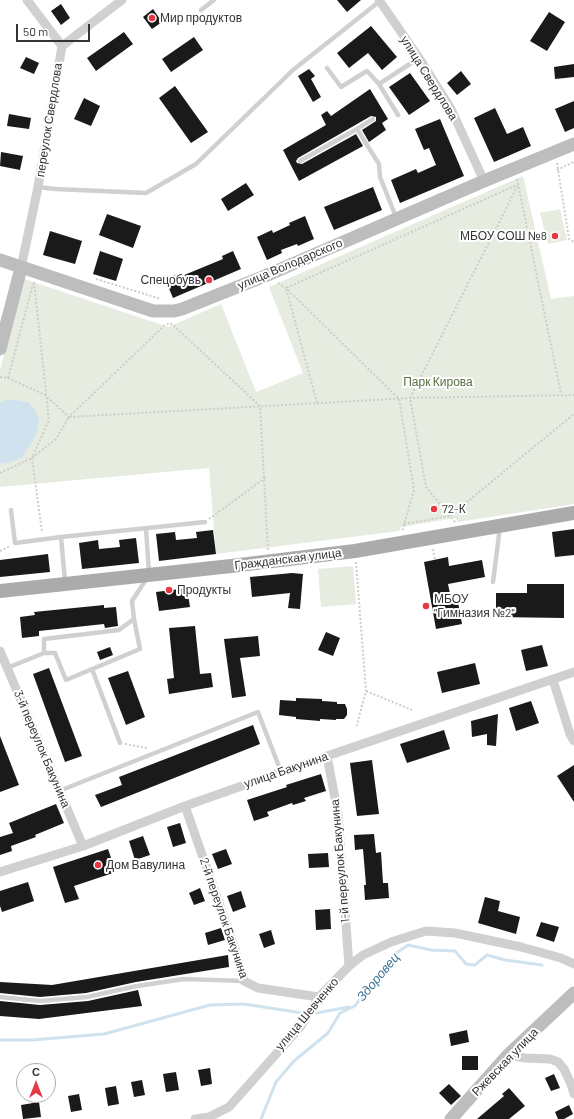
<!DOCTYPE html>
<meta charset="utf-8">
<style>
body{margin:0}
#map{position:relative;width:574px;height:1119px;overflow:hidden;background:#fff;font-family:Barlow,sans-serif}
canvas{display:block}
.north{position:absolute;left:16px;top:1063px;width:40px;height:40px;box-sizing:border-box;background:#fff;border:1px solid #adadad;border-radius:50%;rotate:0deg;font-size:11px;font-weight:700;line-height:16px;text-align:center;color:#333}
.north::after{content:'';display:block;margin:auto;width:14px;height:18px;background:#e63946;clip-path:polygon(50% 0,100% 100%,50% 72%,0 100%)}
.scale{position:absolute;left:16px;top:24px;width:74px;height:18px;box-sizing:border-box;border:2px solid #333;border-top:0;padding-left:5px;font-size:12px;line-height:14px;white-space:nowrap;color:#333;-webkit-text-stroke:3px #fff;paint-order:stroke}
</style>
<div id="map">
<canvas width="574" height="1119"></canvas>
<div class="north">С</div>
<div class="scale">50 m</div>
</div>
<script>
const g = document.querySelector('canvas').getContext('2d');
g.lineJoin = 'round';
function paint(path, color) {
  g.fillStyle = color;
  g.fill(path, 'evenodd');
}
function poly(rows) {
  const path = new Path2D();
  for (const r of rows) {
    path.moveTo(r[0], r[1]);
    for (let i = 2; i < r.length; i += 2) path.lineTo(r[i], r[i + 1]);
  }
  return path;
}
function strokePath(path, color, width, dash) {
  g.strokeStyle = color;
  g.lineWidth = width;
  g.lineCap = dash ? 'butt' : 'round';
  g.setLineDash(dash || []);
  g.stroke(path);
}
function drawText(font, color, halo, rows, align = 'center') {
  g.font = font + ' Barlow,sans-serif';
  g.lineWidth = 4;
  g.setLineDash([]);
  g.textBaseline = 'middle';
  g.strokeStyle = halo;
  g.fillStyle = color;
  for (const [text, x, y, turn = 0] of rows) {
    g.save();
    g.translate(x, y);
    g.rotate((+turn || 0) * Math.PI / 180);
    g.textAlign = isNaN(turn) ? turn : align;
    if (halo) g.strokeText(text, 0, 0);
    g.fillText(text, 0, 0);
    g.restore();
  }
}
const green = poly([
 [523,176,551,299,574,296,574,504,458,522,455,518,401,527,399,531,216,554,209,468,0,487,0,370,24,279,168,327,221,304,256,392,303,373,269,287],
 [560,209,567,240,548,244,540,213],
 [353,566,356,604,321,607,318,569]
]);
const water = poly([
 [6,400,16,400,28,402,35,410,39,420,38,429,33,441,21,458,12,462,3,464,0,462,0,403]
]);
const stream = poly([
 [316,1013,349,1007],
 [0,1040,32,1040,104,1034,210,1005,244,1004,302,1013],
 [261,1119,276,1082,294,1061,328,1033,340,1013,355,1006,372,982,395,954,408,945,431,950,455,951,466,964,475,965,487,955,505,960,542,965]
]);
const building = poly([
 [337,0,361,0,347,12],
 [61,4,70,18,61,25,51,11],
 [153,9,162,22,152,29,143,17],
 [549,12,565,22,547,51,530,41],
 [371,26,397,57,382,70,368,53,349,68,337,53],
 [124,32,133,44,96,71,87,58],
 [194,37,203,50,171,72,162,59],
 [26,57,39,63,34,74,20,68],
 [574,64,574,77,555,79,554,67],
 [309,69,315,76,311,79,321,97,313,102,298,76],
 [461,71,471,84,457,95,447,83],
 [410,73,430,101,409,115,389,87],
 [175,86,208,132,191,143,159,98],
 [370,89,388,119,382,123,386,130,369,142,362,130,376,121,376,117,371,116,298,158,296,161,297,163,302,164,356,134,363,146,299,181,283,150,326,125,321,115,327,111,331,116],
 [84,98,100,106,91,126,74,119],
 [574,101,574,128,565,132,555,109],
 [495,108,507,134,523,127,531,146,494,162,474,118],
 [9,114,31,118,29,129,7,126],
 [440,119,464,176,400,203,391,180,416,169,418,173,436,165,429,148,424,150,415,129],
 [1,152,23,156,20,170,0,166],
 [246,183,254,195,228,211,221,199],
 [373,187,382,210,334,230,324,207],
 [107,214,141,226,133,248,99,235],
 [305,216,314,239,298,246,297,244,281,250,282,253,267,260,257,237,272,230,273,233,290,225,289,223],
 [50,231,82,241,75,264,43,255],
 [100,251,123,259,116,281,93,274],
 [233,251,241,269,173,298,165,279,176,275,177,278,223,259,222,256],
 [574,529,574,555,555,557,552,532],
 [213,530,216,554,159,561,156,534,175,532,176,540,197,538,196,532],
 [136,538,139,563,82,569,79,543,98,540,99,549,120,547,119,540],
 [48,554,50,572,0,577,0,560],
 [448,557,449,566,482,560,485,577,448,584,452,603,458,602,462,624,436,629,424,562],
 [292,573,303,574,300,609,288,608,290,593,252,597,250,577],
 [527,584,564,584,564,618,496,617,496,593,527,593],
 [187,588,190,607,159,611,156,592],
 [104,605,104,608,116,607,118,626,105,628,104,624,39,631,39,636,22,638,20,617,35,615,34,612],
 [195,626,200,674,211,673,213,687,169,694,167,679,174,678,169,628],
 [326,632,340,638,333,656,318,650],
 [258,636,260,656,240,658,246,696,232,698,224,639],
 [542,645,548,666,526,671,521,650],
 [110,647,113,655,100,660,97,652],
 [475,663,480,684,442,693,437,672],
 [49,668,82,756,65,762,33,674],
 [128,671,145,717,126,725,108,678],
 [296,698,322,699,322,701,337,702,337,704,345,704,347,709,347,715,344,719,336,719,336,720,320,719,320,721,296,719,296,717,279,715,280,700,296,701],
 [531,701,539,723,516,731,509,708],
 [498,714,496,746,487,745,487,734,472,737,471,721],
 [253,725,260,744,101,807,95,795,122,785,119,777],
 [444,730,450,749,407,763,400,744],
 [0,736,19,785,0,792],
 [372,760,379,814,357,816,350,763],
 [574,765,574,802,557,776],
 [321,774,326,791,304,798,306,801,293,805,292,803,267,812,269,816,254,821,247,800,287,787,286,785],
 [56,804,64,823,35,835,36,837,11,846,12,851,0,855,0,837,13,833,9,823],
 [180,823,186,843,173,847,167,827],
 [374,834,376,853,381,852,383,883,388,883,389,898,365,900,364,885,366,885,363,849,355,850,354,835],
 [143,836,150,855,135,860,129,841],
 [108,849,116,872,74,886,79,899,65,903,53,867],
 [226,849,232,864,218,869,212,854],
 [328,853,329,867,309,868,308,854],
 [28,882,34,901,2,912,0,906,0,891],
 [200,888,205,901,194,905,189,893],
 [241,891,246,907,233,912,227,896],
 [485,897,500,901,498,911,520,917,516,934,478,923],
 [330,909,331,929,316,930,315,910],
 [541,922,559,927,554,942,536,936],
 [221,928,225,940,208,945,205,933],
 [271,930,275,944,264,948,259,934],
 [228,955,229,967,136,982,86,993,40,997,0,993,0,982,52,985],
 [138,990,142,1006,39,1019,0,1016,0,1001,40,1005,88,1001],
 [467,1030,469,1042,451,1046,449,1034],
 [462,1056,478,1056,478,1070,462,1070],
 [210,1068,212,1084,201,1086,198,1070],
 [176,1072,179,1090,166,1092,163,1074],
 [554,1074,560,1088,551,1091,545,1078],
 [142,1080,145,1095,134,1097,131,1082],
 [449,1084,461,1096,451,1105,439,1093],
 [116,1086,119,1104,108,1106,105,1088],
 [509,1088,525,1106,509,1119,477,1119,504,1096,502,1094],
 [79,1094,82,1110,71,1112,68,1096],
 [39,1102,41,1117,23,1119,21,1105],
 [569,1105,573,1114,564,1119,558,1119,555,1112]
]);
const path = poly([
 [557,163,569,239,574,242],
 [557,170,574,162],
 [517,179,561,394],
 [96,279,161,299],
 [34,282,49,420,32,458,42,532],
 [278,283,286,288,399,399,414,490,402,532],
 [0,377,8,378,45,395,69,417,164,326,170,323,173,325,260,406,268,551],
 [8,378,33,284],
 [317,403,286,288,517,185],
 [0,473,32,458,56,439,69,417,410,398,574,395],
 [209,519,265,478],
 [455,522,426,487,410,398,518,185],
 [404,524,450,516,574,414],
 [433,549,435,560],
 [0,551,10,546],
 [356,562,366,691,356,728],
 [366,691,412,710],
 [125,744,147,748]
]);
const lane = poly([
 [201,10,214,0],
 [327,68,341,87,367,71,379,84,398,115],
 [379,84,419,58],
 [373,119,357,129,379,164,380,177,396,217],
 [300,161,357,129],
 [38,187,55,189,146,193,196,164,293,70,380,1],
 [11,510,15,543,61,537,205,522],
 [146,529,149,573],
 [61,537,65,581],
 [493,582,499,535,498,527],
 [44,653,55,653,66,680,140,649,134,619],
 [7,668,44,653,44,639,119,630,134,619,132,601,147,578],
 [92,669,120,743],
 [59,791,258,712,281,772],
 [0,997,40,1001,87,997,137,986,184,979,244,981]
]);
const street = poly([
 [27,0,62,46],
 [379,0,419,58,451,109,484,181],
 [21,268,38,187,62,46,122,0],
 [0,651,83,846],
 [553,680,570,734,574,741],
 [327,756,338,814,349,966],
 [185,806,235,949,244,981,258,988,319,997],
 [0,872,83,846,185,806,327,756,574,672],
 [508,1055,525,1058,550,1059,558,1062,564,1069,571,1084,574,1094],
 [195,1119,209,1117,229,1107,301,1026,319,997,349,966,363,955,391,942,426,931,455,933,521,947,561,958,574,964]
]);
const secondary = poly([
 [0,260,153,311,174,311,182,309,265,276,484,181,574,144],
 [0,349,21,268],
 [451,1119,508,1055,574,993]
]);
const primary = poly([
 [0,591,231,566,355,551,574,513]
]);
const markers = [
 [152,18,4,"#e63946"],
 [555,236,4,"#e63946"],
 [209,280,4,"#e63946"],
 [434,509,4,"#e63946"],
 [169,590,4,"#e63946"],
 [426,606,4,"#e63946"],
 [98,865,4,"#e63946"]
];
const poiNames = [
 ["Мир продуктов",160,18],
 ["МБОУ СОШ №8",547,236,"right"],
 ["Спецобувь",201,280,"right"],
 ["72-К",442,509],
 ["Продукты",177,590],
 ["МБОУ",434,599],
 ["\"Гимназия №2\"",434,613],
 ["Дом Вавулина",106,865]
];
const streetNames = [
 ["улица Свердлова",429,78,58],
 ["переулок Свердлова",49,120,-81],
 ["улица Володарского",290,264,-23],
 ["Гражданская улица",288,559,-7],
 ["3-й переулок Бакунина",42,749,67],
 ["улица Бакунина",286,770,-19],
 ["1-й переулок Бакунина",340,861,-95],
 ["2-й переулок Бакунина",224,918,71],
 ["улица Шевченко",307,1014,-50],
 ["Ржевская улица",505,1062,-46]
];
const parkNames = [
 ["Парк Кирова",438,382]
];
const waterNames = [
 ["Здоровец",378,977,-50]
];
paint(green, '#e6ecdf');
paint(water, '#cfe2ee');
strokePath(stream, '#cfe2ee', 3);
paint(building, '#1a1a1a');
strokePath(path, '#cdcdcd', 2, [2, 2]);
strokePath(lane, '#d0d0d0', 4.5);
strokePath(street, '#d0d0d0', 9);
strokePath(secondary, '#bdbdbd', 13);
strokePath(primary, '#ababab', 14);
for (const [x, y, r, color] of markers) {
  const dot = new Path2D();
  dot.arc(x, y, r, 0, 2 * Math.PI);
  g.fillStyle = color;
  g.fill(dot);
  strokePath(dot, '#fff', 1.5);
}
drawText('12px', '#333', '#fff', poiNames, 'left');
drawText('12px', '#333', '#fff', streetNames);
drawText('12px', '#56703f', '#fff', parkNames);
drawText('italic 13px', '#3f7597', '#fff', waterNames);
</script>
